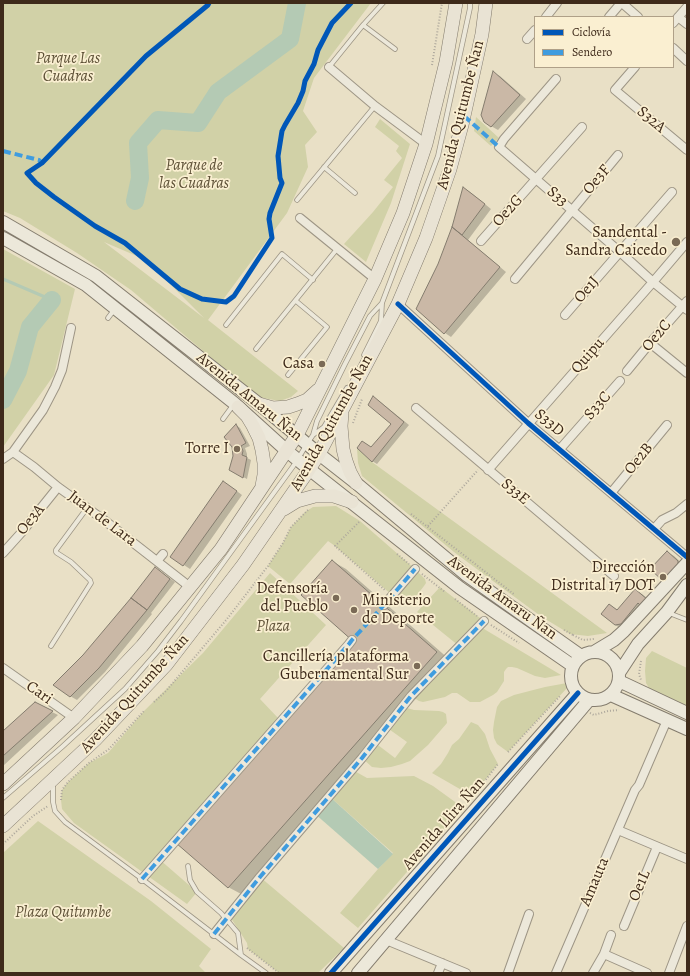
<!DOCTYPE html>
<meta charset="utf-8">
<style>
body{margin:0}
#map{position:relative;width:690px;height:976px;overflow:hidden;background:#e9e0c6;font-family:Alegreya,serif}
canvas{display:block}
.frame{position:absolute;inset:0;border:4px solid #3e2a1a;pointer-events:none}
.legend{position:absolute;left:534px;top:16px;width:140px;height:52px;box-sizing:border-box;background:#faefd1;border:1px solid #afa088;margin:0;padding:5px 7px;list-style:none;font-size:12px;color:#3e2a1a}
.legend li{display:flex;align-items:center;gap:8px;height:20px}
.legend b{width:20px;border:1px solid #afa088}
</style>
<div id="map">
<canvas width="690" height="976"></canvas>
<div class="frame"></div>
<ul class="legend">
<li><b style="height:5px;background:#0057b8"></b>Ciclovía</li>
<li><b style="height:5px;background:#3f9cdf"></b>Sendero</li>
</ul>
</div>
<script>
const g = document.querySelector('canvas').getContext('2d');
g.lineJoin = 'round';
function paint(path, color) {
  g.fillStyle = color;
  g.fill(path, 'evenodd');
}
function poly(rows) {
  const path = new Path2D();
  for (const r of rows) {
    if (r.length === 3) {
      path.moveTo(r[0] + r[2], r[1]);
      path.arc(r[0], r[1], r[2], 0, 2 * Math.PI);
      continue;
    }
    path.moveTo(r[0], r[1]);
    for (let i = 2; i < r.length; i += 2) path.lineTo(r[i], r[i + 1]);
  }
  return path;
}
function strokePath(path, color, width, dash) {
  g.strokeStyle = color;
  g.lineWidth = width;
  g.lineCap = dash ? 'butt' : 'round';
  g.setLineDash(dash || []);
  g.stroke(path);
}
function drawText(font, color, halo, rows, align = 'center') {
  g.font = font + ' Alegreya,serif';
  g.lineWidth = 3.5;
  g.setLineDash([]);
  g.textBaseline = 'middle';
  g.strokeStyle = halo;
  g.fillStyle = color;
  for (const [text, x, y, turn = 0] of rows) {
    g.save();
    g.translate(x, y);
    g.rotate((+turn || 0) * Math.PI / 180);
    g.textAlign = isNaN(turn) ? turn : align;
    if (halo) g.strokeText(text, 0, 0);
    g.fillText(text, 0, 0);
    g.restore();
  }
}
const green = poly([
 [3,3,371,3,314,78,303,111,317,132,305,145,308,167,287,213,208,320,298,391,291,397,280,401,263,398,248,389,131,290,77,253,20,218,3,211],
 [104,242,146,260,204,318],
 [476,117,499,138,491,146,474,131],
 [380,119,410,144,391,203,366,262,344,244,373,212,393,187,384,180,402,158,396,151,399,146,375,127],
 [3,249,75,289,54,375,3,447],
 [357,448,372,462,607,633,588,636,570,634,542,617,501,587,454,552,362,476,358,463],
 [336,506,360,521,415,569,425,579,426,583,424,586,410,604,396,591,392,595,335,546,328,541,290,584,268,566,283,543,291,527,305,512,313,507],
 [270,573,326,625,260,699,278,718,159,859,197,892,187,904,74,823,62,809,61,800,62,790,68,782,89,763,108,753,144,711,203,653],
 [440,587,484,621,479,626,561,675,545,678,535,676,517,668,512,667,508,667,506,669,504,672,504,681,497,692,493,695,480,702,470,702,457,693,452,693,445,697,423,702,419,701,411,696,459,646,417,612],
 [652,651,687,668,687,706,649,688,646,683,645,671,646,658],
 [567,683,567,688,508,752,497,744,494,738,493,730,494,722,497,707,501,701,514,695,545,687],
 [405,704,407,708,414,710,439,711,443,712,446,714,447,723,428,745,410,761,402,764,391,767,381,768,372,767,362,758,374,742,395,758,407,742,386,727],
 [471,722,478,725,485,734,490,749,498,764,472,796,432,773,441,764,448,753,452,745,459,739],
 [351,769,367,778,414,776,433,786,462,807,420,857,358,928,340,913,378,869,393,853,329,796],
 [38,821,151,901,211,949,199,966,206,973,3,973,3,853],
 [260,877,344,948,318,973,279,973,248,949,247,943,229,915]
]);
const water = poly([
 [329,796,393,854,378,869,314,813]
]);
const shadow = poly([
 [493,73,500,76,526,99,498,130,491,126],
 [464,188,470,192,491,209,468,240,506,272,451,337,445,333,439,264,453,227],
 [378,400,409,425,377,464,372,461,372,448,392,424],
 [236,425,240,428,250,446,245,448,247,454,247,458,251,460,247,479,230,470,234,456],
 [230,486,242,495,190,569,184,565],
 [667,552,674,556,684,565,670,584],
 [332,561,346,569,450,660,243,895,228,887,355,642],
 [160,571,175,582,151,613,152,614,105,672,77,700,70,696,84,656],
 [635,590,642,594,654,604,622,629,615,625,610,605,618,610],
 [52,712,58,715,3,766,3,733]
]);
const stream = poly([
 [3,279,52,300]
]);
const river = poly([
 [135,201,140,178,138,143,158,120,198,123,218,92,290,39,297,3],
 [3,400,18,371,30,327,52,300]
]);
const building = poly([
 [493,71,520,95,491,127,484,122,481,115,493,71],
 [463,187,485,204,462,235,452,227,463,187],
 [452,227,500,267,444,334,416,309,438,264,452,227],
 [373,396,404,422,372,462,357,448,362,441,371,447,391,424,368,405,373,396],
 [236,424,246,443,241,446,243,451,242,455,247,457,243,478,229,470,233,456,232,447,224,437,236,424],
 [223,481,237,491,183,566,170,557,223,481],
 [667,551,678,561,678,565,663,581,650,569,667,551],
 [332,560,437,652,228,888,176,843,354,642,301,595,332,560],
 [155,567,170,579,147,610,131,598,155,567],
 [635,589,648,600,642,607,638,603,621,624,615,625,601,614,609,604,617,610,635,589],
 [131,598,147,610,99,668,70,697,53,685,83,655,131,598],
 [35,702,53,711,3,756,3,731,35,702]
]);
const streetTunnel = poly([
 [352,640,384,605]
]);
const path = poly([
 [432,65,442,3],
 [353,423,362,399],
 [411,514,515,595],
 [359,522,335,546,386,591],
 [428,526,478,470],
 [397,554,409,564],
 [422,574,445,592],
 [455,599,477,616],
 [491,625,519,643],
 [564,630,573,635],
 [573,635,583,640,594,639],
 [641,661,639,674,641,680],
 [154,702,166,691,227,619,268,566,283,543,291,527,308,510],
 [590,713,594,715,608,711,619,710],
 [508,752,560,696],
 [484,782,498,764],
 [61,800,62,790,68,782,89,763,109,749,144,711],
 [3,844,33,816,48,806],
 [247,948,279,973]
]);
const lane = poly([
 [363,25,395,49],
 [329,67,363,25,383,3],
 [324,167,355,193],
 [297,200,375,106],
 [108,318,114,310],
 [226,325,282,254,313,280],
 [256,349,337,249],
 [364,355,381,321,382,303,438,156,470,8,470,3],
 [288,375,327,327,296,301],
 [223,419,234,404],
 [313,435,324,427,347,388],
 [669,613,687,620],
 [51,646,91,583,90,580,71,562,57,553,56,552,56,550,87,508],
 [53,784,53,802,55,811,65,822,142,879,241,955,266,973],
 [3,798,62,747,125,689,158,651,181,621,294,465,307,444,313,435,317,421,345,364,370,316,382,303],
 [188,866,190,880,197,892,221,913,238,933,241,955]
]);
const street = poly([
 [622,3,638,17],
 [546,17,557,3],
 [609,17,621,3],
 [678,17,687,24],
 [673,23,687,7],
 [527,39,535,30],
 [673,48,687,61],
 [329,67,375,106,426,144],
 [635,67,615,90,687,150],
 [556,79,504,139,499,147,620,252,653,282,687,310],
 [300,218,375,279],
 [481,241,582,127],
 [515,279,618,155],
 [398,304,528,423,687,557],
 [565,315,672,192],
 [650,343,687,373],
 [627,371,650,343,687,301],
 [416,408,614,576],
 [560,449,620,381],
 [13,452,34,467,58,487,104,520,190,587],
 [3,459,13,452,43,410,55,387,62,370,71,328],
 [488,470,653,282,687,242],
 [611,493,667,425],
 [654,529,662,520,676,513,687,504],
 [3,553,21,533,58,487],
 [157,561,163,554],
 [384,605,415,569],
 [3,668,74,718],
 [618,830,687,859],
 [142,879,349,644,352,640],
 [624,926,657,847],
 [214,934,260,877,362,758,411,696,484,621],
 [386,940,466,973],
 [604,954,647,973],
 [438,973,442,963],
 [508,973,529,914],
 [556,973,635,790,639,785,667,720],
 [593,973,604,954,611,935],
 [669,973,687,926]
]);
const secondary = poly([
 [3,222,96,276,259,404,319,454,356,483,465,574,581,656],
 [3,238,86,285,234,403,287,451,309,469,460,588,573,666],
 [595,676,24],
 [594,652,614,640,624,631,687,563],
 [619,673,638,644,667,612,687,585],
 [619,681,687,713],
 [611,695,687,729],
 [331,973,578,693],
 [358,973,589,700]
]);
const primary = poly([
 [259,404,273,408,288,407,297,404,307,400,318,390],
 [238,407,247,416,253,426,259,438,262,450,264,463,264,475,262,486],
 [342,413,341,426,343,449,346,461,350,472,356,483],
 [284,509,297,501,315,496,334,496,352,502],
 [3,784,74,718,142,646,221,549,297,435,375,279,403,213,426,144,446,62,456,3],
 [3,826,95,740,166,665,243,565,306,474,319,454,398,304,426,238,450,169,462,125,482,34,486,3]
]);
const quiet = poly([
 [464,116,499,147],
 [3,151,39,160,42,163,43,162],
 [142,879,349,644,352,640,384,605,415,569],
 [214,934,260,877,362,758,411,696,484,621]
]);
const cycleway = poly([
 [209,3,208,5,146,56,42,163,27,173,36,183,54,197,95,226,125,243,180,289,202,299,226,302,234,296,272,238,269,219,270,213,282,183,280,178,278,156,282,131,285,125,298,103,303,91,305,81,314,64,318,50,332,23,351,3],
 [398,304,528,423,687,557],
 [331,973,578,693]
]);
const markers = [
 [676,242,5,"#7a6a56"],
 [322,364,4,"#7a6a56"],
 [237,449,4,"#7a6a56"],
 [663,577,4,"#7a6a56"],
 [336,598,4,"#7a6a56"],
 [354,610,4,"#7a6a56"],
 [417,666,4,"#7a6a56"]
];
const parkNames = [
 ["Parque Las",68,59],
 ["Cuadras",68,77],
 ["Parque de",194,166],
 ["las Cuadras",194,184],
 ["Plaza",273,627],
 ["Plaza Quitumbe",63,913]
];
const streetNames = [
 ["Avenida Quitumbe Ñan",461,115,-76],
 ["S32A",651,120,40],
 ["Oe3F",597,180,-50],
 ["S33",557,197,41],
 ["Oe2G",508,211,-48],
 ["Oe1J",587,290,-49],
 ["Oe2C",657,336,-50],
 ["Quipu",588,356,-49],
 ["Avenida Amaru Ñan",249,397,39],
 ["S33C",598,406,-49],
 ["Avenida Quitumbe Ñan",332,423,-61],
 ["S33D",549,423,40],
 ["Oe2B",639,459,-51],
 ["S33E",515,492,40],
 ["Juan de Lara",102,519,37],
 ["Oe3A",31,520,-51],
 ["Avenida Amaru Ñan",502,598,36],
 ["Cari",39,693,35],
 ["Avenida Quitumbe Ñan",135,694,-48],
 ["Avenida Llira Ñan",444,824,-49],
 ["Amauta",595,882,-67],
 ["Oe1L",640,886,-67]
];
const poiNames = [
 ["Sandental -",667,233],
 ["Sandra Caicedo",667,251],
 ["Casa",314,364],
 ["Torre I",229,449],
 ["Dirección",655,568],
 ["Distrital 17 DOT",655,586],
 ["Defensoría",328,589],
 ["del Pueblo",328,607],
 ["Ministerio",362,601,"left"],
 ["de Deporte",362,619,"left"],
 ["Cancillería plataforma",409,657],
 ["Gubernamental Sur",409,675]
];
paint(green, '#d1d1a7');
paint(water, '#b4cab4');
paint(shadow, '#0003');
strokePath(stream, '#b4cab4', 3);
strokePath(river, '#b4cab4', 18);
paint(building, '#cab8a6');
strokePath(building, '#847c6e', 1);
strokePath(streetTunnel, '#c7bca4', 8, [8, 4]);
strokePath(lane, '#9d9585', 5.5);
strokePath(street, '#9d9585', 10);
strokePath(secondary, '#847c6e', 14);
strokePath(primary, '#847c6e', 14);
strokePath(path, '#ada79c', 2, [1, 2]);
strokePath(lane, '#ece8da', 4);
strokePath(street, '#ece8da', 8);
strokePath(secondary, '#ece8da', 12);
strokePath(primary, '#e9e3d4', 13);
strokePath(quiet, '#3f9cdf', 4, [8, 4]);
strokePath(cycleway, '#0057b8', 5);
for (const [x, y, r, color] of markers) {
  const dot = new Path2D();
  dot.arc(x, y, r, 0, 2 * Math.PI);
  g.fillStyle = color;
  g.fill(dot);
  strokePath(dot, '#faefd1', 1.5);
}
drawText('italic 16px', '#5e5137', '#faefd1', parkNames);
drawText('16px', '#3e2a1a', '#faefd1', streetNames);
drawText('16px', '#3e2a1a', '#faefd1', poiNames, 'right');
</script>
